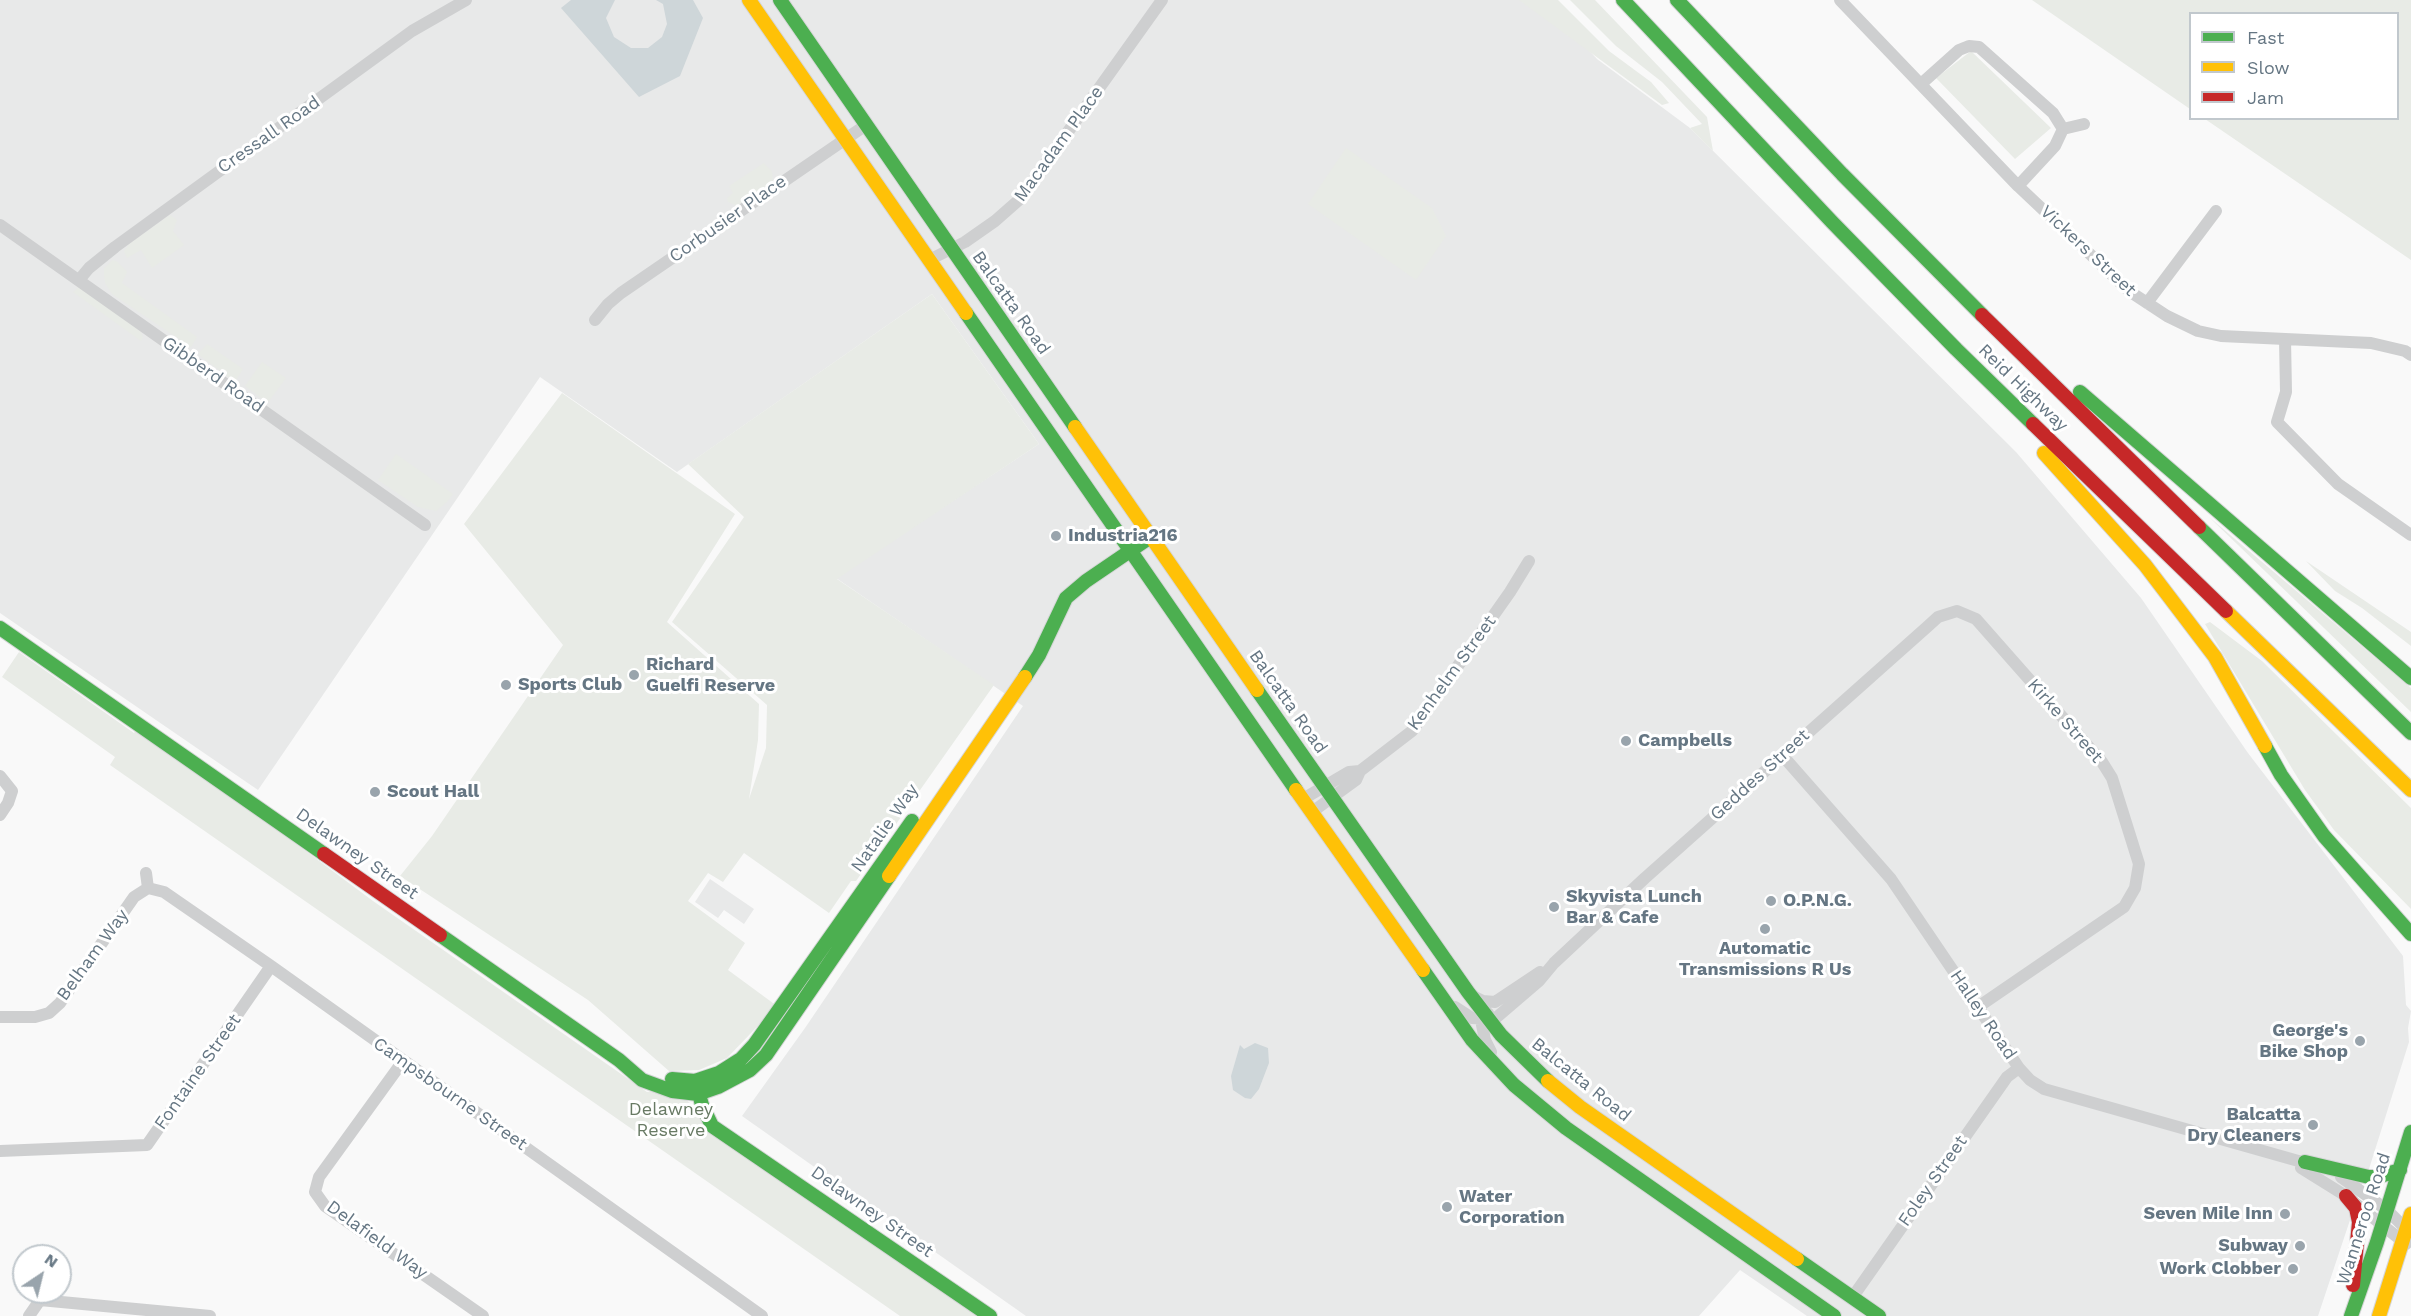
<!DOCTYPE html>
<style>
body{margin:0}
#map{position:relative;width:2411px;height:1316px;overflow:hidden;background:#f9f9f9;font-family:"Work Sans",sans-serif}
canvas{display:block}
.legend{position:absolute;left:2189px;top:12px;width:210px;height:108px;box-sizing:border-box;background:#fff;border:2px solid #c1c8cd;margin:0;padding:8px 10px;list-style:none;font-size:18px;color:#657683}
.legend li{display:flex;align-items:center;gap:12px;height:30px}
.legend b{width:30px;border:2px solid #c1c8cd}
.north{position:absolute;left:12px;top:1244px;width:60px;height:60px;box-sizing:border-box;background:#fff;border:2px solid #c1c8cd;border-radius:50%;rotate:35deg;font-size:16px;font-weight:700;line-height:24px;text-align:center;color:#657683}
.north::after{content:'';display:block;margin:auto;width:21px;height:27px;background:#99a4ac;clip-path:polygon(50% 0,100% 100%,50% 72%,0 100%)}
</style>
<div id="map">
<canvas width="2411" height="1316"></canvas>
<ul class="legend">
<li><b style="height:8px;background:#4caf50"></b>Fast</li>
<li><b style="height:8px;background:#ffc107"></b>Slow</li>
<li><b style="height:8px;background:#c62828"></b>Jam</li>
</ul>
<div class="north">N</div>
</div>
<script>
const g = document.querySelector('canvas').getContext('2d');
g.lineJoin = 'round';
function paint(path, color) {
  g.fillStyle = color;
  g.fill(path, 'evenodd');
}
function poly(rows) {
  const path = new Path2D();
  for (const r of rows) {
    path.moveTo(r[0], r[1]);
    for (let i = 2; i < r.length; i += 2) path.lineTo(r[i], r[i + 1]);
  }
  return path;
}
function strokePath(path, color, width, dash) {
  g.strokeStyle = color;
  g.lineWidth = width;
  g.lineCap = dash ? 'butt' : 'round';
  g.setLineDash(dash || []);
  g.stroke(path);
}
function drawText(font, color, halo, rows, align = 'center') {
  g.font = font + ' "Work Sans",sans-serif';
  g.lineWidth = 6;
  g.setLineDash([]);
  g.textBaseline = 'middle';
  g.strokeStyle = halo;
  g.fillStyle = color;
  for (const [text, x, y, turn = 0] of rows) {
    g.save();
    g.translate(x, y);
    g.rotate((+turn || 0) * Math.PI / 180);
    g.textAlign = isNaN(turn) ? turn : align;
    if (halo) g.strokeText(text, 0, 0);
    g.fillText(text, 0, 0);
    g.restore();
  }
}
const built = poly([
 [0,0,1543,0,1597,59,1690,128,2016,452,2141,598,2248,753,2403,956,2406,1005,2411,1011,2408,1028,2409,1042,2369,1169,2367,1169,2318,1316,1807,1316,1740,1270,1699,1316,1026,1316,742,1116,805,1028,1023,706,836,578,1039,444,932,294,677,472,540,377,258,790,0,613],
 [710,879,754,909,744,924,724,910,718,918,695,902]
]);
const green = poly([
 [1519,0,1558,0,1609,51,1651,82,1669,103,1662,105],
 [1570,0,1595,0,1707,117,1713,151,1690,128,1702,124,1662,82,1616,46],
 [2032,0,2411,0,2411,260,2205,119,2398,118,2398,14,2190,14,2190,109],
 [1971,51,2051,128,2015,159,1936,78],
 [1346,148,1432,208,1446,236,1416,280,1308,204],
 [764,163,772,172,773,181,737,206,728,202,727,198,733,193,729,186],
 [170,215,177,220,173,231,184,245,152,268,141,250,127,258,124,251,130,243],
 [113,260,118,262,127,272,122,283,197,337,191,347,112,294,105,283,104,275,104,268],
 [80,286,139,328,143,337,141,341,73,292],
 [932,294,1039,444,837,579,994,685,856,881,851,881,829,913,744,853,723,882,708,873,688,901,745,943,728,970,777,1006,727,1058,699,1070,669,1071,588,1000,400,876,432,836,563,645,464,524,562,393,735,514,667,622,759,704,758,740,749,799,766,748,767,705,672,622,744,517,688,464],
 [207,344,243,369,236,380,234,381,200,356,199,353],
 [262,362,286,378,269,401,265,401,245,386],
 [396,454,453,494,447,502,436,511,418,507,378,480],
 [2209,517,2411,688,2411,712],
 [2306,561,2411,632,2411,646,2362,608,2335,591],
 [2210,622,2262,661,2411,808,2411,909,2334,830,2305,790,2205,624],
 [19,652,134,733,139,727,373,901,647,1092,664,1090,683,1096,694,1107,977,1316,900,1316,110,765,115,757,2,677]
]);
const water = poly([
 [571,0,615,0,606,18,614,37,631,48,648,48,662,37,667,24,663,4,656,0,693,0,703,18,680,76,639,97,561,8],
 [1255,1043,1268,1048,1269,1063,1259,1089,1251,1099,1245,1098,1233,1090,1231,1076,1240,1045,1244,1049]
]);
const street = poly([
 [1840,0,2018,186,2129,291,2167,316,2198,331,2221,336,2371,343,2405,351,2411,355],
 [1921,84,1959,50,1969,46,1979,47,2053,113,2063,129,2055,146,2018,186],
 [2063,129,2084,124],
 [0,225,425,525],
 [929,260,965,242,995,221,1020,199,1162,0],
 [79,280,89,268,115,247,412,31,466,0],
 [2147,303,2216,211],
 [595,320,608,304,621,293,866,125],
 [2285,339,2286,392,2277,422,2338,484,2411,535],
 [1782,755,1891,879,2019,1068,2030,1080,2044,1089,2309,1164],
 [0,776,12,791,8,803,0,815],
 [1303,799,1349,772,1360,771,1412,731,1510,592,1529,561],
 [1312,812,1356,780,1360,771],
 [146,873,148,888,164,892,271,966,762,1316],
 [1475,997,1483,1001,1495,1002,1540,972],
 [1455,1007,1472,1018,1488,1019,1497,1017,1539,981,1554,963,1645,878,1927,627,1938,617,1957,611,1976,619,2102,762,2112,778,2139,864,2135,888,2124,907,1978,1007],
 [1488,1013,1482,1025,1485,1040,1491,1052],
 [0,1017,35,1017,49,1013,60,1003,134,897,148,888],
 [403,1061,319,1177,315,1192,325,1206,483,1316],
 [0,1151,147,1145,271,966],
 [2301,1168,2346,1196,2406,1244],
 [2341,1177,2387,1210,2409,1232],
 [1852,1298,2007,1077,2019,1068],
 [29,1316,40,1300,210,1316]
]);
const fast = poly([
 [780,0,1075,427],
 [1623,0,1832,222,1956,349,2033,424],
 [1677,0,1842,174,1982,315],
 [966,313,1296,790],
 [2080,392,2411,678],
 [2199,527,2411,733],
 [0,628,324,854],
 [1025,677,1039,655,1066,598,1086,581,1152,536],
 [1257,690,1468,992,1501,1035,1548,1081],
 [2265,746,2281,775,2324,836,2411,934],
 [440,935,619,1060,642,1080,672,1091,698,1094,718,1087,750,1070,766,1055,889,876],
 [1423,970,1472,1040,1514,1085,1566,1128,1834,1316],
 [672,1079,695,1081,719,1073,741,1059,754,1045,912,821],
 [696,1083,702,1105,712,1126,990,1316],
 [2305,1162,2369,1177,2377,1177,2400,1170],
 [1797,1259,1879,1316],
 [2351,1316,2377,1242,2411,1132]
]);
const slow = poly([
 [749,0,966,313],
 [1075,427,1257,690],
 [2044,453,2145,565,2215,657,2265,746],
 [2226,611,2411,790],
 [1296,790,1423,970],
 [889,876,1025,677],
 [1548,1081,1580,1107,1797,1259],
 [2379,1316,2411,1214]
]);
const jam = poly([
 [1982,315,2199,527],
 [2033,424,2226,611],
 [324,854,440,935],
 [2346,1196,2356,1208,2359,1222,2353,1285]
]);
const markers = [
 [1056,536,6,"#99a4ac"],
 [634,675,6,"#99a4ac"],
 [506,685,6,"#99a4ac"],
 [1626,741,6,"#99a4ac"],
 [375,792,6,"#99a4ac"],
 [1771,901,6,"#99a4ac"],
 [1554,907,6,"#99a4ac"],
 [1765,929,6,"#99a4ac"],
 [2360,1041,6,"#99a4ac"],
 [2313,1125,6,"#99a4ac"],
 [1447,1207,6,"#99a4ac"],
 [2285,1214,6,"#99a4ac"],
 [2300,1246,6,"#99a4ac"],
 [2293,1269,6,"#99a4ac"]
];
const streetNames = [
 ["Cressall Road",269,135,-35],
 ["Macadam Place",1059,144,-54],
 ["Corbusier Place",728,219,-35],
 ["Vickers Street",2088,251,43],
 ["Balcatta Road",1011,303,55],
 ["Gibberd Road",213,375,35],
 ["Reid Highway",2023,388,44],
 ["Kenhelm Street",1452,673,-54],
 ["Balcatta Road",1288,702,55],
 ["Kirke Street",2065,721,49],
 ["Geddes Street",1760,775,-42],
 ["Natalie Way",885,828,-55],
 ["Delawney Street",357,854,35],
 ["Belham Way",93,955,-54],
 ["Halley Road",1983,1015,56],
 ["Fontaine Street",198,1072,-55],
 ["Balcatta Road",1581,1080,39],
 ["Campsbourne Street",450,1094,35],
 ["Foley Street",1933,1181,-55],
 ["Delawney Street",872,1212,35],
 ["Wanneroo Road",2364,1219,-72],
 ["Delafield Way",377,1240,36]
];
const poiNames = [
 ["Industria216",1068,536],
 ["Richard",646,665],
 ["Guelfi Reserve",646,686],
 ["Sports Club",518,685],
 ["Campbells",1638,741],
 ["Scout Hall",387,792],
 ["Skyvista Lunch",1566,897],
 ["Bar & Cafe",1566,918],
 ["O.P.N.G.",1783,901],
 ["Automatic",1765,949,"center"],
 ["Transmissions R Us",1765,970,"center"],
 ["George's",2348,1031,"right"],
 ["Bike Shop",2348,1052,"right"],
 ["Balcatta",2301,1115,"right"],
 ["Dry Cleaners",2301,1136,"right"],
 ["Water",1459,1197],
 ["Corporation",1459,1218],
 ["Seven Mile Inn",2273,1214,"right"],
 ["Subway",2288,1246,"right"],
 ["Work Clobber",2281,1269,"right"]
];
const parkNames = [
 ["Delawney",671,1110],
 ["Reserve",671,1131]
];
paint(built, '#e8e9e9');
paint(green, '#e8ebe6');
paint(water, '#ced6d9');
strokePath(fast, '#d5d6d7', 16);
strokePath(slow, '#d5d6d7', 16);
strokePath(jam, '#d5d6d7', 16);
strokePath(street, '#cecfd0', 12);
strokePath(fast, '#4caf50', 14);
strokePath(slow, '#ffc107', 14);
strokePath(jam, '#c62828', 14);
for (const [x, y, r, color] of markers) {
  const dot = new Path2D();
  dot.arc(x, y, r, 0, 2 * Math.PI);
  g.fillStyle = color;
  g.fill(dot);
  strokePath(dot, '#fff', 2);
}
drawText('18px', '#657683', '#fff', streetNames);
drawText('bold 18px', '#657683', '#fff', poiNames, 'left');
drawText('18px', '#687a64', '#fff', parkNames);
</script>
